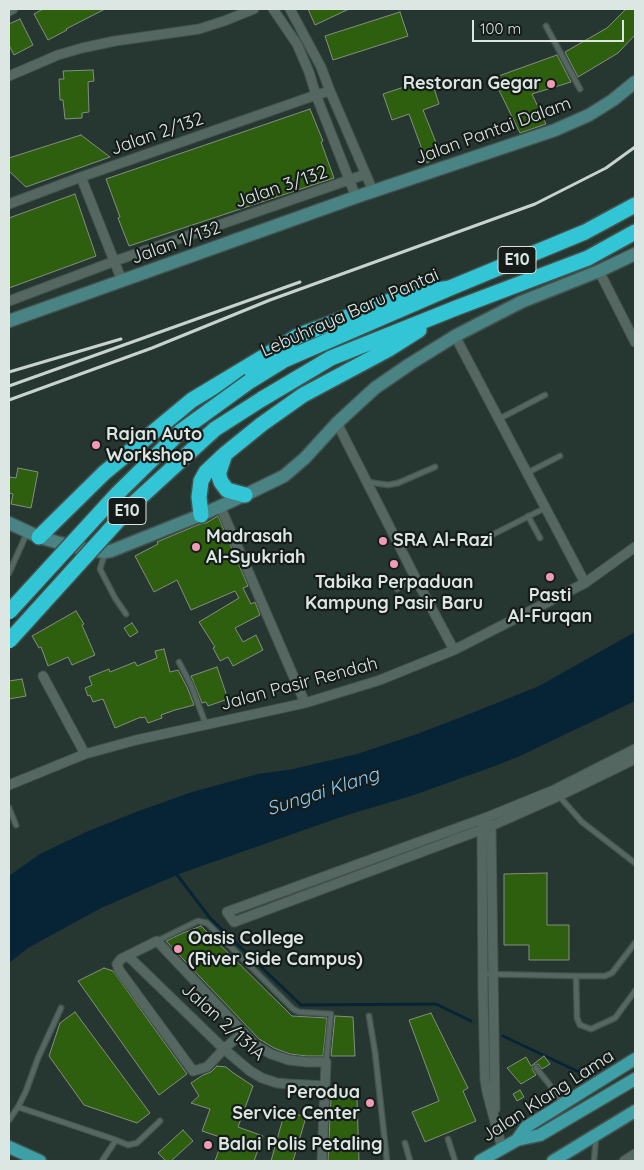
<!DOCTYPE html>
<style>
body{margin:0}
#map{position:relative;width:644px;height:1170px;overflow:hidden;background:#263731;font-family:Quicksand,sans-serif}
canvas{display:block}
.frame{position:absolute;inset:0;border:10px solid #dce6e2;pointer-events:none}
.scale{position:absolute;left:472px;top:20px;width:152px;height:22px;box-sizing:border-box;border:2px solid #dce6e2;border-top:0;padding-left:6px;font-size:15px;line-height:18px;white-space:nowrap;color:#dce6e2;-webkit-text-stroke:4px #151c19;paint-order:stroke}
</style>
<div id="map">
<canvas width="644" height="1170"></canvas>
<div class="frame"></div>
<div class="scale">100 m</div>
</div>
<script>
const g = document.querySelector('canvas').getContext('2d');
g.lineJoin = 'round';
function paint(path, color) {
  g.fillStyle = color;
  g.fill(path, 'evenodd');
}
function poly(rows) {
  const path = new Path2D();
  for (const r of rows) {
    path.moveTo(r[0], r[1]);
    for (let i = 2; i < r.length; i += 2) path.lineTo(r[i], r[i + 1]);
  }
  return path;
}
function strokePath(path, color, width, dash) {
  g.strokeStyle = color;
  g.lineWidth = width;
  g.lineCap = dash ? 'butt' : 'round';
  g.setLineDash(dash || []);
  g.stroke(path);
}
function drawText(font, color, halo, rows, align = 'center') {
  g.font = font + ' Quicksand,sans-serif';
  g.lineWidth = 4.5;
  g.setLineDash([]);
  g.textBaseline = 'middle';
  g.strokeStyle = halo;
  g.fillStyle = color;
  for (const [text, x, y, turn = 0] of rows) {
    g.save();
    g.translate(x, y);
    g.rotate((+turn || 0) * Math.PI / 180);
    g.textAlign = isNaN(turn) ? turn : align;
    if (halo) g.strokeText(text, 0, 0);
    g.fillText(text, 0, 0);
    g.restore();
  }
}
const water = poly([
 [635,632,635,701,520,756,492,767,414,795,344,816,179,874,101,908,28,948,9,963,9,876,40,854,86,832,136,812,192,792,258,774,293,769,357,754,417,734,477,711,539,686]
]);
const stream = poly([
 [175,872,210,918,301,1005,436,1004,471,1021],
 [503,1036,579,1072]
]);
const building = poly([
 [43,9,105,9,66,29,67,30,48,40,34,14,43,9],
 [308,9,349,9,315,25,308,9],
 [626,9,635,9,635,35,618,53,578,77,565,52,607,28,626,9],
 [400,12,408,36,333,60,325,36,400,12],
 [20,19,33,45,14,55,9,45,9,24,20,19],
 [557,55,571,82,532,94,546,124,520,133,493,78,557,55],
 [93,70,94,81,88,82,89,112,82,113,82,118,65,119,63,100,60,100,59,79,64,79,63,71,93,70],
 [431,78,439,104,423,110,441,155,427,163,409,114,392,120,383,94,431,78],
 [310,109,323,141,321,142,334,178,129,246,118,218,120,217,106,179,310,109],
 [81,135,110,157,26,187,9,171,9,158,81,135],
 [75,194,96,256,9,288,9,218,75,194],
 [18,468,38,472,31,508,11,504,13,494,9,493,9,482,10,477,16,478,18,468],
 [218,516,248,586,243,588,251,604,255,602,260,615,235,628,243,642,256,635,263,650,233,666,228,657,220,661,213,648,215,647,199,622,239,598,235,591,191,610,177,580,154,592,135,556,158,544,157,542,200,524,206,523,218,516],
 [76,611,84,624,82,625,95,655,72,665,68,657,48,666,41,647,39,648,32,636,76,611],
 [132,623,138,632,130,637,124,628,132,623],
 [164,649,170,672,178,670,187,687,194,705,175,710,161,715,162,718,148,723,145,717,141,718,141,717,115,728,103,699,93,702,90,695,88,696,85,688,92,685,89,677,109,669,110,672,135,662,137,666,157,658,155,651,164,649],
 [217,667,228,699,208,706,206,702,202,703,191,676,217,667],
 [22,679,26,696,9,699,9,681,22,679],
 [547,873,547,925,569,925,569,960,529,960,529,945,504,945,504,874,547,873],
 [201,926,292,1016,327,1018,323,1056,307,1056,290,1054,274,1048,259,1039,166,941,183,933,201,926],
 [104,968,113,971,187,1074,159,1095,78,981,104,968],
 [75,1012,150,1113,137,1123,84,1105,49,1056,60,1023,75,1012],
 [431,1013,468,1088,463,1091,476,1121,425,1142,412,1112,439,1101,409,1020,431,1013],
 [335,1016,353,1017,355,1056,331,1056,335,1016],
 [544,1056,550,1064,542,1069,538,1064,534,1065,532,1069,536,1075,521,1084,507,1068,526,1057,531,1066,544,1056],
 [217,1066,226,1067,232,1072,253,1086,238,1127,263,1136,254,1161,215,1161,223,1138,202,1131,210,1109,191,1103,199,1096,191,1083,203,1075,211,1072,217,1066],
 [520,1090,524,1097,517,1101,513,1094,520,1090],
 [331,1098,357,1098,359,1161,328,1161,331,1098],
 [285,1111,306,1117,293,1161,271,1161,285,1111],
 [183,1130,193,1141,171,1161,166,1161,158,1153,183,1130]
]);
const lane = poly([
 [546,26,580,89],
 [499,419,545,395],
 [527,473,560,456],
 [368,482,388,485,398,483,435,467],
 [528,516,540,538],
 [484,539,545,508],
 [105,553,100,569,115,598,126,614],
 [9,573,27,533],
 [397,589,416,579],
 [179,662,191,685,206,725],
 [559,796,582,822,635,863],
 [9,808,16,825],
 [157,941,198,921,207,923,293,1009,299,1012,331,1014,326,1062],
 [483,974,576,976,605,976,612,973,635,943],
 [576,976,577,1018,580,1025,591,1029,615,1018,635,991],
 [369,1016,375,1052,387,1161],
 [536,1068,549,1084,562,1103],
 [18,1107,26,1091,38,1058,61,1008],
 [9,1120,18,1107,116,1140,102,1161],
 [448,1139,455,1161],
 [116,1140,128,1145,137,1143,160,1121],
 [405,1143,410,1161],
 [594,1161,596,1137]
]);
const street = poly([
 [273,9,297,44,309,72,316,95,356,197],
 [290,9,321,67,330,91,373,191],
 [9,11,13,9],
 [9,76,58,55,82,48,115,41,199,29,224,21,254,9],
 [81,177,122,281],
 [9,204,81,177,316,95,330,91],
 [599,271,635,342],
 [9,301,115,261,366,174],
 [455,336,585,583],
 [337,423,416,579,454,650],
 [220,506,305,703],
 [43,676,85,754],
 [635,749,554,790,485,818,227,912,234,922,491,826,559,796,635,759],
 [9,785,85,754,136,740,305,703,380,680,454,650,585,583,635,547],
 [488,823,491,826,495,1109],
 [483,826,482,829,483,994,485,1080,487,1092,502,1148],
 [128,956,224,1049,250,1071,262,1078,277,1083,289,1084,325,1086],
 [243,1032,224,1049,207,1067,193,1071,119,970,117,964,121,959,157,941,243,1032,255,1045,271,1054,289,1060,307,1062,326,1062,322,1161],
 [624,1161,635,1154]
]);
const secondary = poly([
 [9,321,356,197,555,130,589,115,613,100,635,82],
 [9,523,39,537,56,542,88,550,105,552,111,551,201,515,245,495,284,476,305,458,337,423,375,388,410,364,455,336,521,302,599,271,635,254]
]);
const primary = poly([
 [517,1140,540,1135,635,1079],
 [9,1147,40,1161],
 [480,1161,517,1140,526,1127,635,1059],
 [553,1161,635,1111]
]);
const highway = poly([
 [250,381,284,360,450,288,585,232,635,205],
 [262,399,331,358,456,308,588,258,635,232],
 [225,454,219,472,219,476,221,482,227,490,245,495],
 [201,515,199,497,201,481,206,472,225,454,262,424,303,395,389,349,419,330],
 [39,537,104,473,192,400,300,335,406,295,450,288]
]);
const rail = poly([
 [9,372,121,339],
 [9,386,300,282],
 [9,400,152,348,270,300,535,204,606,168,635,147]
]);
const highwayBridge = poly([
 [9,612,117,494,181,431,250,381],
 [9,641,133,504,215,429,262,399]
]);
const markers = [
 [551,84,5,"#f09ab5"],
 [96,445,5,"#f09ab5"],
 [383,541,5,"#f09ab5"],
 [196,547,5,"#f09ab5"],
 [394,564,5,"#f09ab5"],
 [550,577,5,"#f09ab5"],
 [178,949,5,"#f09ab5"],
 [370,1103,5,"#f09ab5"],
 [208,1145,5,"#f09ab5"]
];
const shields = [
 [517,260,38],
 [127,511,38]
];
const shieldNames = [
 ["E10",517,260],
 ["E10",127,511]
];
const poiNames = [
 ["Restoran Gegar",541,84,"right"],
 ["Rajan Auto",106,435],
 ["Workshop",106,456],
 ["Madrasah",206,537],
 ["Al-Syukriah",206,558],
 ["SRA Al-Razi",393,541],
 ["Tabika Perpaduan",394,583,"center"],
 ["Kampung Pasir Baru",394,604,"center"],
 ["Pasti",550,596,"center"],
 ["Al-Furqan",550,617,"center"],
 ["Oasis College",188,939],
 ["(River Side Campus)",188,960],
 ["Perodua",360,1093,"right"],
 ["Service Center",360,1114,"right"],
 ["Balai Polis Petaling",218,1145]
];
const streetNames = [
 ["Jalan Pantai Dalam",493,131,-20],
 ["Jalan 2/132",157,134,-19],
 ["Jalan 3/132",281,187,-19],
 ["Jalan 1/132",176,243,-20],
 ["Lebuhraya Baru Pantai",350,313,-24],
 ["Jalan Pasir Rendah",299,684,-15],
 ["Jalan 2/131A",223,1022,42],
 ["Jalan Klang Lama",548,1096,-33]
];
const waterNames = [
 ["Sungai Klang",323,792,-18]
];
paint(water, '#072436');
strokePath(stream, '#072436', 3);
paint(building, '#2d5f0f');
strokePath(building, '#848e80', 1);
strokePath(lane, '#44524d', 7);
strokePath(street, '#44524d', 11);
strokePath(secondary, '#44524d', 15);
strokePath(primary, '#44524d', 15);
strokePath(highway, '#44524d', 18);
strokePath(lane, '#556761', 4.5);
strokePath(street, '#556761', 9);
strokePath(secondary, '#4a8384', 12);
strokePath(primary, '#3f9fa7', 12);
strokePath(highway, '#31c5d5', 15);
strokePath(rail, '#c8d3cf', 3);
strokePath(highwayBridge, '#44524d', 18, []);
strokePath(highwayBridge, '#31c5d5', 15);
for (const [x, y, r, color] of markers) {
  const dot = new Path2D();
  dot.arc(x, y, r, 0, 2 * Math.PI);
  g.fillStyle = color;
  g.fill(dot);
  strokePath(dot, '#151c19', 2);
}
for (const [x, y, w] of shields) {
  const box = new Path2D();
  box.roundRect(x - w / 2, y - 13.5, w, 27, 4);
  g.fillStyle = '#151c19';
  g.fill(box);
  strokePath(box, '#dce6e2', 1);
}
drawText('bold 16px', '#dce6e2', null, shieldNames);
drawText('bold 18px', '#dce6e2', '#151c19', poiNames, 'left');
drawText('18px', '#dce6e2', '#151c19', streetNames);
drawText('italic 19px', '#8dcdfa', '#151c19', waterNames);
</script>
